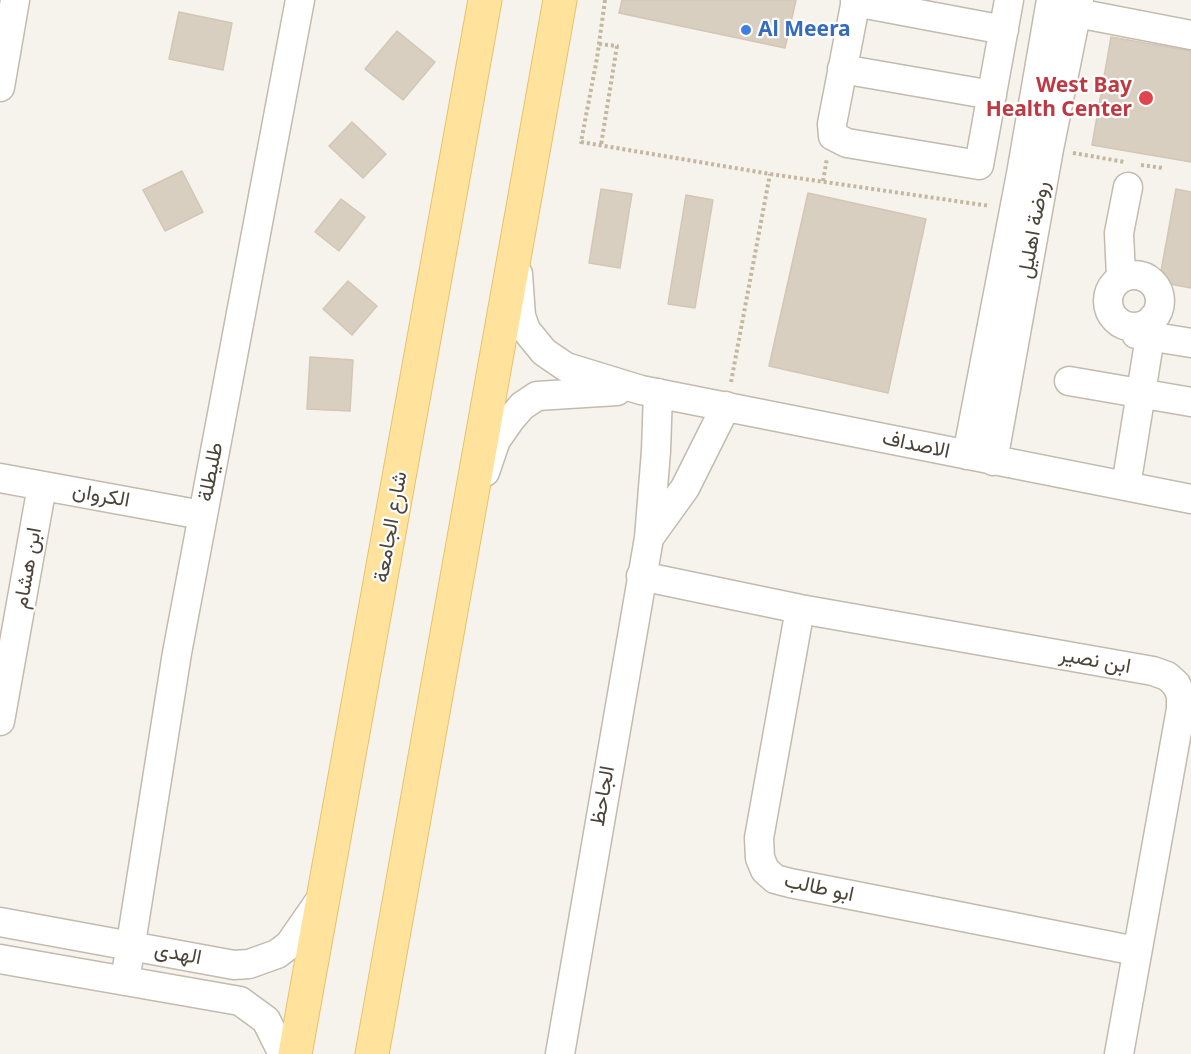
<!DOCTYPE html>
<meta charset="utf-8">
<style>
body{margin:0}
canvas{display:block;background:#f6f3ec}
</style>
<canvas width="1191" height="1054"></canvas>
<script>
const g = document.querySelector('canvas').getContext('2d');
g.lineJoin = 'round';
function paint(path, color) {
  g.fillStyle = color;
  g.fill(path, 'evenodd');
}
function poly(rows) {
  const path = new Path2D();
  for (const r of rows) {
    if (r.length === 3) {
      path.moveTo(r[0] + r[2], r[1]);
      path.arc(r[0], r[1], r[2], 0, 2 * Math.PI);
      continue;
    }
    path.moveTo(r[0], r[1]);
    for (let i = 2; i < r.length; i += 2) path.lineTo(r[i], r[i + 1]);
  }
  return path;
}
function strokePath(path, color, width, dash) {
  g.strokeStyle = color;
  g.lineWidth = width;
  g.lineCap = dash ? 'butt' : 'round';
  g.setLineDash(dash || []);
  g.stroke(path);
}
function drawText(font, color, halo, rows, align = 'center') {
  g.font = font + ' "Noto Sans",Vazirmatn,sans-serif';
  g.lineWidth = 4.5;
  g.setLineDash([]);
  g.textBaseline = 'middle';
  g.strokeStyle = halo;
  g.fillStyle = color;
  for (const [text, x, y, turn = 0] of rows) {
    g.save();
    g.translate(x, y);
    g.rotate((+turn || 0) * Math.PI / 180);
    g.textAlign = isNaN(turn) ? turn : align;
    if (halo) g.strokeText(text, 0, 0);
    g.fillText(text, 0, 0);
    g.restore();
  }
}
const building = poly([
 [622,0,796,0,785,48,619,13,622,0],
 [179,12,232,23,223,70,169,59,179,12],
 [397,31,435,62,403,100,365,69,397,31],
 [1111,37,1191,51,1191,162,1092,145,1111,37],
 [352,122,386,154,363,178,329,146,352,122],
 [182,171,203,212,165,231,143,190,182,171],
 [601,189,632,194,620,268,589,263,601,189],
 [1176,189,1191,192,1191,288,1159,282,1176,189],
 [808,193,926,219,888,393,769,366,808,193],
 [686,195,713,200,695,308,668,304,686,195],
 [341,199,365,217,339,251,315,232,341,199],
 [348,281,377,306,352,335,323,309,348,281],
 [310,357,353,360,350,411,307,409,310,357]
]);
const path = poly([
 [605,0,597,58,581,142,770,174,990,206],
 [599,44,617,46,601,145],
 [1073,153,1125,162],
 [1141,165,1163,168],
 [823,181,827,158],
 [731,382,770,174]
]);
const minor = poly([
 [856,0,832,124,833,136,847,143,979,165,1009,0],
 [855,2,1004,30],
 [1077,13,1191,35],
 [842,69,992,95],
 [0,87,15,0],
 [518,274,521,316,526,330,544,352,566,367,641,390,1191,499],
 [1134,301,26],
 [1121,277,1119,233,1128,187],
 [1136,334,1191,343],
 [1069,381,1191,402],
 [967,455,1021,174,1051,0],
 [993,461,1049,149,1079,0],
 [485,472,496,440,510,420,522,406,537,396,617,391],
 [0,478,202,515],
 [1126,486,1153,318],
 [649,538,685,488,726,406],
 [641,576,800,609,1153,671,1167,676,1176,684,1181,695,1181,709,1119,1054],
 [800,609,759,838,760,858,765,870,775,879,790,883,1136,951],
 [0,721,42,486],
 [0,922,234,965,249,964,277,954,289,945,323,896],
 [0,959,240,1001,266,1020,283,1054],
 [125,981,177,653,300,0],
 [560,1054,649,538,656,451,658,393]
]);
const major = poly([
 [295,1054,485,0],
 [372,1054,560,0]
]);
const markers = [
 [746,30,6,"#3f7fe0"],
 [1146,98,8,"#e0444e"]
];
const shopNames = [
 ["Al Meera",758,30]
];
const healthNames = [
 ["West Bay",1132,86],
 ["Health Center",1132,110]
];
const streetNames = [
 ["روضة اهليل",1034,230,-80],
 ["الاصداف",916,445,12],
 ["طليطلة",211,472,-79],
 ["الكروان",101,496,10],
 ["شارع الجامعة",391,527,-80],
 ["ابن هشام",28,568,-80],
 ["ابن نصير",1095,661,10],
 ["الجاحظ",603,796,-80],
 ["ابو طالب",819,888,12],
 ["الهدى",178,954,11]
];
paint(building, '#d8cfc1');
strokePath(building, '#d3c7b4', 1.5);
strokePath(minor, '#c2bbae', 31);
strokePath(major, '#e6c16a', 35);
strokePath(path, '#c4b79f', 4, [3, 3]);
strokePath(minor, '#fff', 28);
strokePath(major, '#ffe39c', 33);
for (const [x, y, r, color] of markers) {
  const dot = new Path2D();
  dot.arc(x, y, r, 0, 2 * Math.PI);
  g.fillStyle = color;
  g.fill(dot);
  strokePath(dot, '#fff', 2);
}
drawText('bold 21px', '#366cbe', '#fff', shopNames, 'left');
drawText('bold 21px', '#be3a42', '#fff', healthNames, 'right');
drawText('21px', '#4b4439', '#fff', streetNames);
</script>
